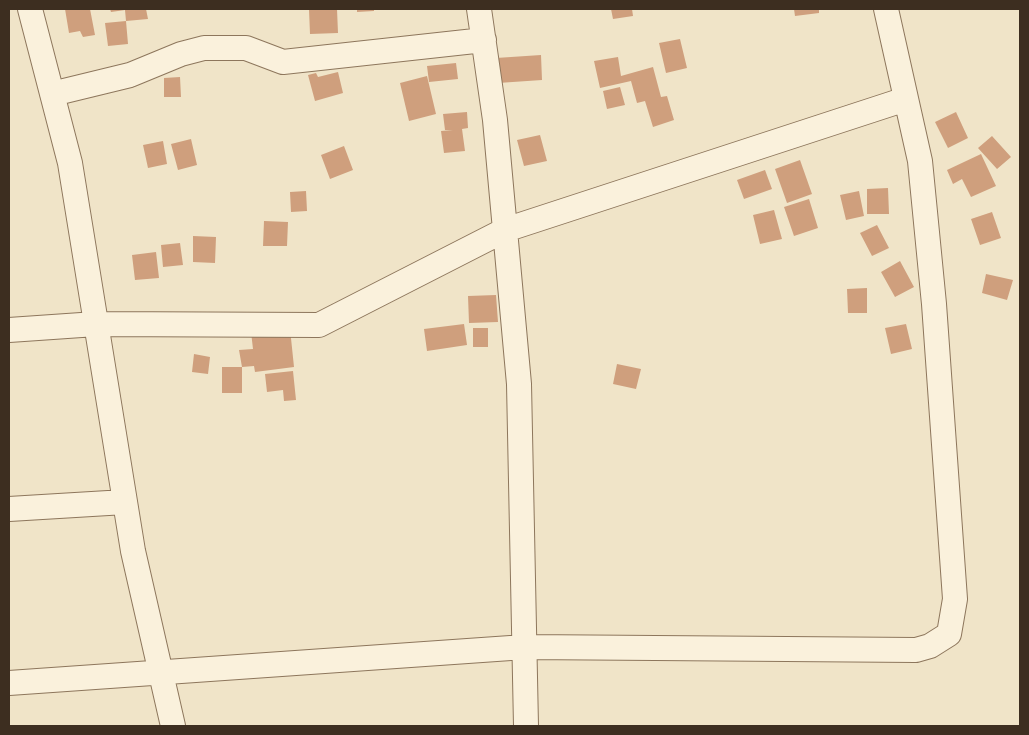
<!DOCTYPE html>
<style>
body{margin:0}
#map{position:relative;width:1029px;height:735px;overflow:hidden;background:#f0e4c8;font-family:"Crimson Pro",serif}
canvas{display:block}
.frame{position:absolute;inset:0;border:10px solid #3d2e20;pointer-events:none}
</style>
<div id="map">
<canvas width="1029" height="735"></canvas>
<div class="frame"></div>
</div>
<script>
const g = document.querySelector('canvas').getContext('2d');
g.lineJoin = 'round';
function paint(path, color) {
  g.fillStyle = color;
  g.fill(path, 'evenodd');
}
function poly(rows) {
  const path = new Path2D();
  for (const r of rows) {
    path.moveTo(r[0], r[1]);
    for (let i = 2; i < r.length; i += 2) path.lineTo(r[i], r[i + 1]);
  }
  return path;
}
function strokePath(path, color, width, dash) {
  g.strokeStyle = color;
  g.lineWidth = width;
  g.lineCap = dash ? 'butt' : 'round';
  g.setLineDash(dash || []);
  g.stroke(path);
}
const building = poly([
 [65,9,90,9,95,35,83,37,80,31,69,33],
 [110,9,146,9,148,19,126,21,125,10,111,12],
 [309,9,337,9,338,33,310,34],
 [357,9,374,9,374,11,357,12],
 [611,9,632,9,633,16,613,19],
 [794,9,819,9,819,13,795,16],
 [126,21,128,44,108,46,105,23],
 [680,39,687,68,666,73,659,43],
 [541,55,542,80,498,83,496,58],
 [618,57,621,76,653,67,661,97,667,96,674,120,653,127,645,101,637,103,631,81,600,88,594,61],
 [456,63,458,79,429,82,427,66],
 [338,72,343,93,315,101,308,75,316,73,318,77],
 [427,76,436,114,409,121,400,83],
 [180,77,181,97,164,97,164,78],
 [620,87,625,105,607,109,603,91],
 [467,112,468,128,462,129,465,151,444,153,441,131,453,130,445,130,443,114],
 [956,112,968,138,948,148,935,122],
 [540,135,547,161,524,166,517,140],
 [992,136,1011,157,997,169,978,148],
 [191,139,197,165,178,170,171,144],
 [163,141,167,164,148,168,143,145],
 [344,146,353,170,330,179,321,155],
 [981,154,996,186,971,197,962,179,953,184,947,170],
 [800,160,812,194,787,203,775,169],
 [765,170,772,189,744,199,737,180],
 [888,188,889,214,867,214,867,189],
 [306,191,307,211,291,212,290,192],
 [859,191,864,216,846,220,840,195],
 [809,199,818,228,794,236,784,207],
 [774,210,782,239,760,244,753,215],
 [992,212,1001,238,980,245,971,219],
 [264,221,288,222,287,246,263,246],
 [877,225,889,248,872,256,860,233],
 [193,236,216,237,215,263,193,262],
 [180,243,183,265,163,267,161,245],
 [156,252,159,278,135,280,132,255],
 [900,261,914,287,895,297,881,272],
 [986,274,1013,280,1007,300,982,293],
 [867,288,867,313,848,313,847,289],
 [496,295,498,322,469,323,468,296],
 [289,319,294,367,255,372,254,366,242,367,239,350,253,349,250,323],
 [464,324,467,345,427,351,424,329],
 [906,324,912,349,891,354,885,328],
 [473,328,488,328,488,347,473,347],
 [194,354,210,357,208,374,192,372],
 [617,364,641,369,636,389,613,384],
 [222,367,242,367,242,393,222,393],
 [293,371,296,400,284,401,283,390,267,392,265,374]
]);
const street = poly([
 [30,9,70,163,133,551,173,726],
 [479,9,495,120,519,384,526,726],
 [52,94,130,75,181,54,204,48,246,48,283,62,484,40],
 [9,330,96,324,319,325,505,230,906,99],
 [9,509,125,502],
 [9,683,525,647,916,650,930,646,949,634,955,599,934,304,920,161,886,9]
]);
paint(building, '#cf9f7d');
strokePath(street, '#8d765c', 26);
strokePath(street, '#faf1dc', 24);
</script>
